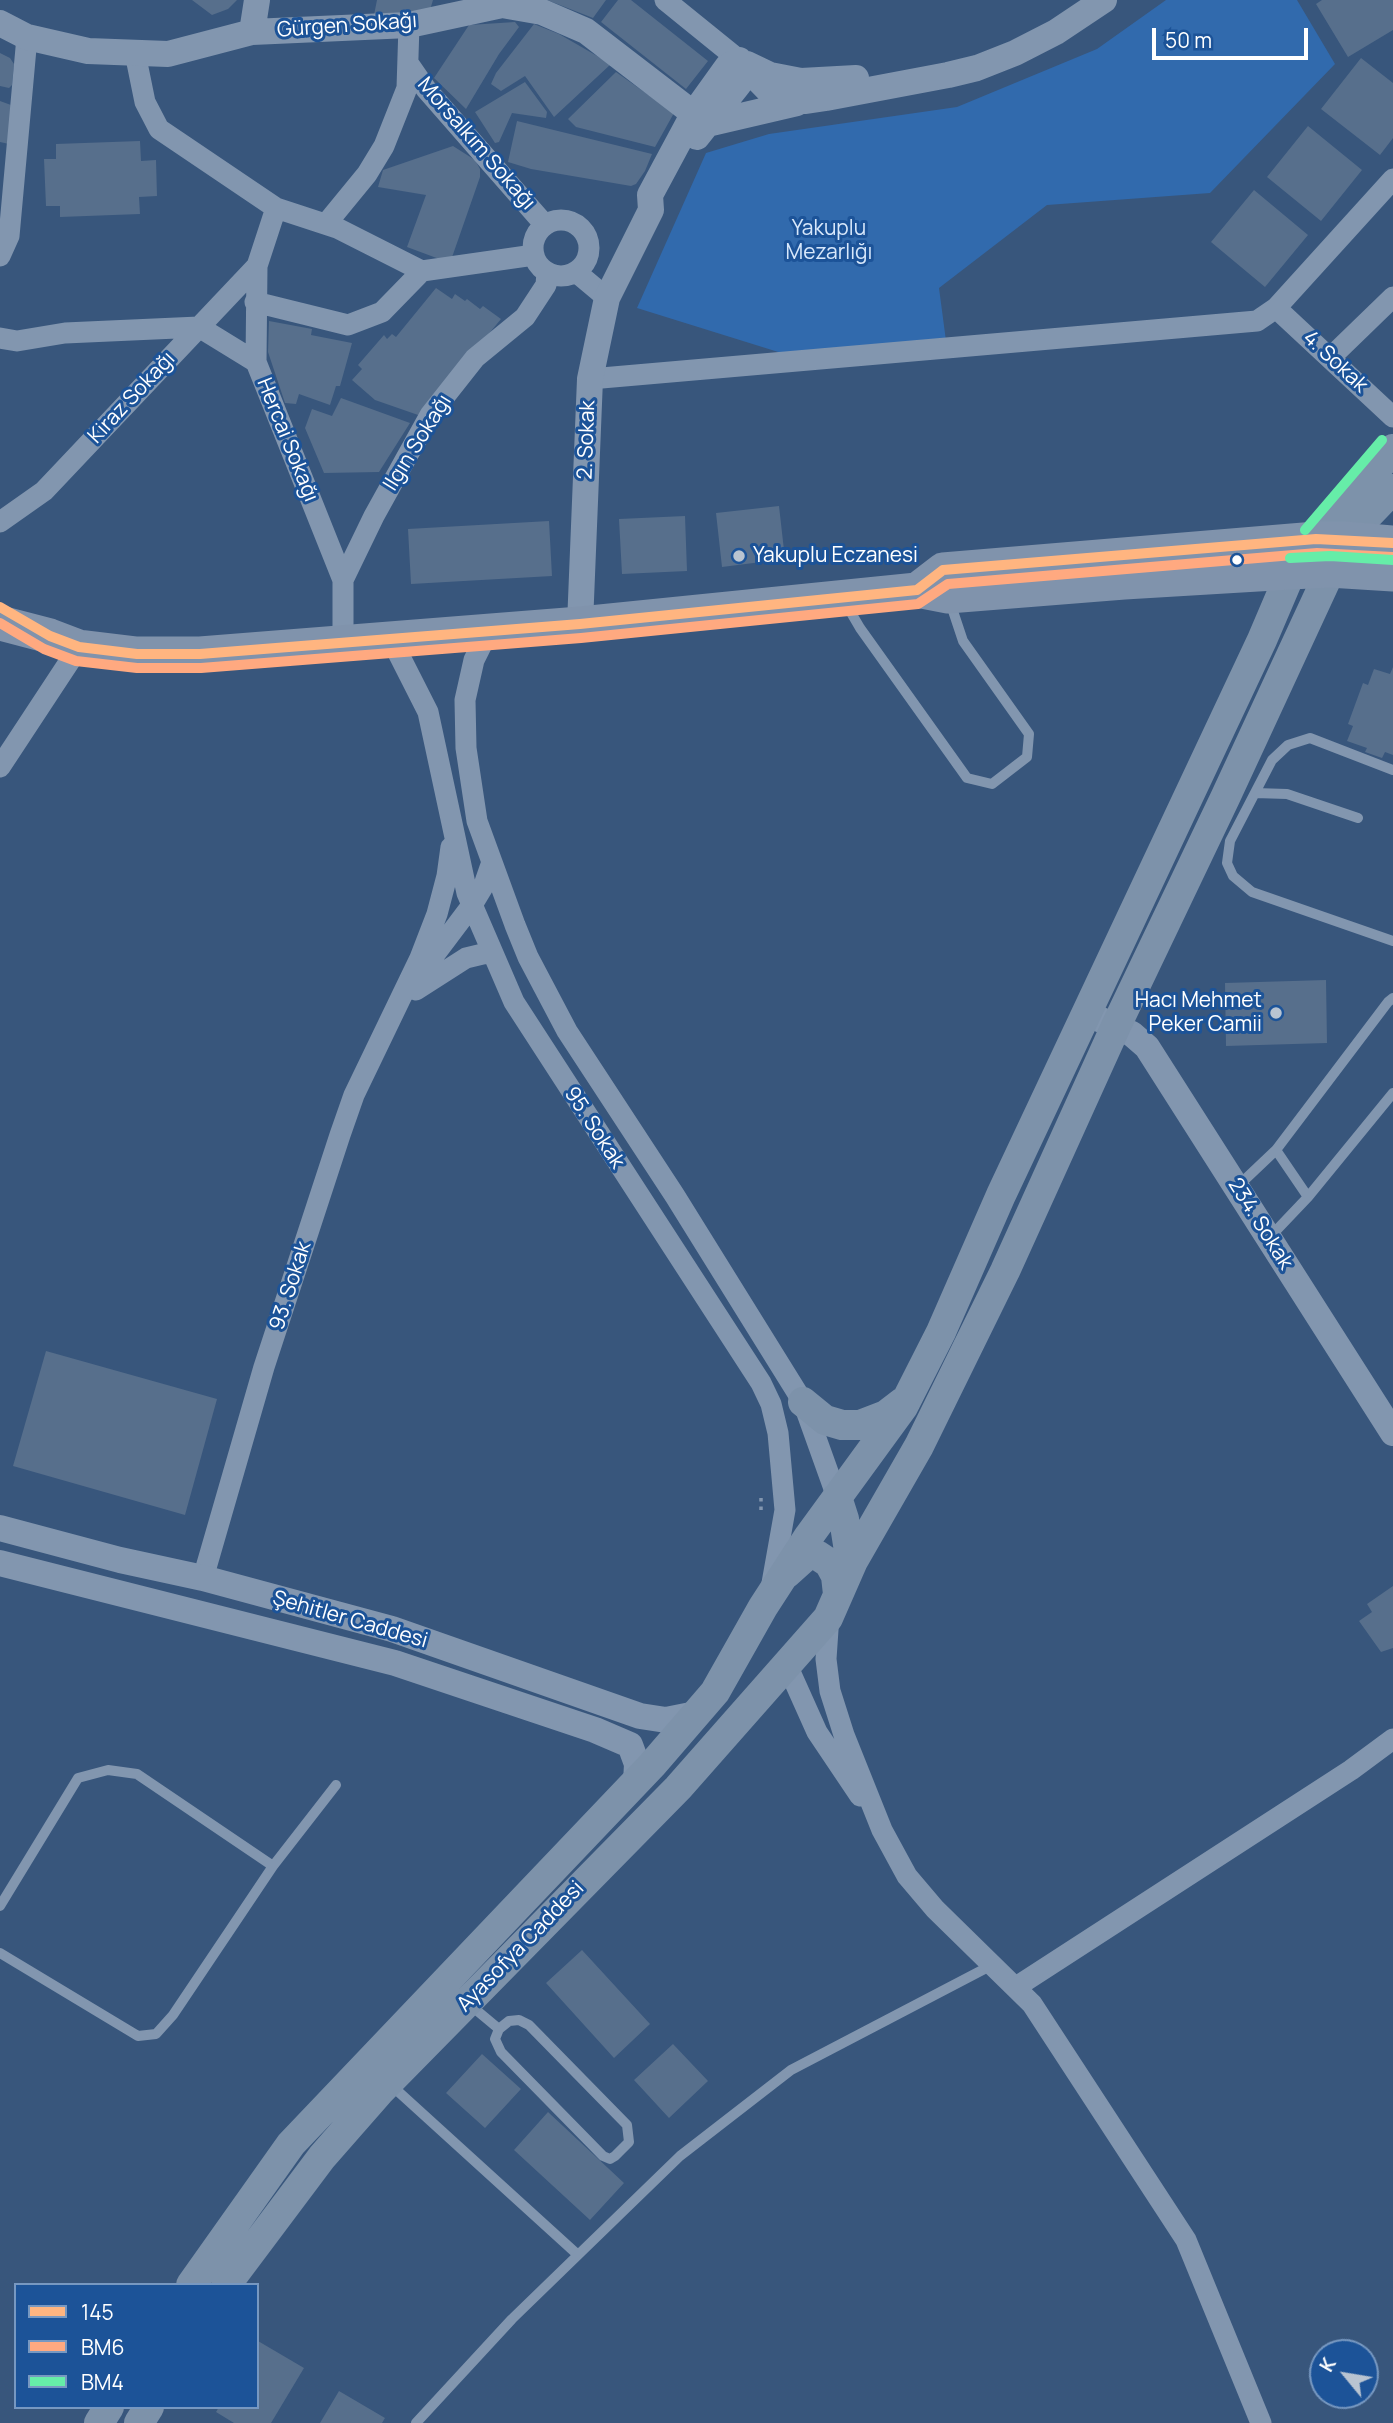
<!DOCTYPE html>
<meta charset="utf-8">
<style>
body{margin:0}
#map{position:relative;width:1393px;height:2423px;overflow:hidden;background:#38567c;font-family:Manrope,sans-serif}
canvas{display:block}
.legend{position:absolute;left:14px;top:2283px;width:245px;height:126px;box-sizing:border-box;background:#1c5398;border:2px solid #7798c1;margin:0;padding:9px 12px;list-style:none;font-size:21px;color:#fff}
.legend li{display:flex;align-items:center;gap:14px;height:35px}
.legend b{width:35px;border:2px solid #7798c1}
.north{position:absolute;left:1309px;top:2339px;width:70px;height:70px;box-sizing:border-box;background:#1c5398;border:2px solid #7798c1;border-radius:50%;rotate:300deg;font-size:19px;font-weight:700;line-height:28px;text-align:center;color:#fff}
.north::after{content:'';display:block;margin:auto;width:24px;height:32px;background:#b9c4d1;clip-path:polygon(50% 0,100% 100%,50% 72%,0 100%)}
.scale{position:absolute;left:1152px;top:28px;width:156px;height:32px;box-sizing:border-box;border:4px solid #fff;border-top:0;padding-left:9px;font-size:21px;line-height:24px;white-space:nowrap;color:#fff;-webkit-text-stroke:5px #1c5398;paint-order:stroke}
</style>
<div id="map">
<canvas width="1393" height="2423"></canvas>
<ul class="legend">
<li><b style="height:9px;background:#ffb580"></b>145</li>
<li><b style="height:9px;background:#ffa980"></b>BM6</li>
<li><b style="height:9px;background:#66eda8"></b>BM4</li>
</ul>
<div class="north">K</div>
<div class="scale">50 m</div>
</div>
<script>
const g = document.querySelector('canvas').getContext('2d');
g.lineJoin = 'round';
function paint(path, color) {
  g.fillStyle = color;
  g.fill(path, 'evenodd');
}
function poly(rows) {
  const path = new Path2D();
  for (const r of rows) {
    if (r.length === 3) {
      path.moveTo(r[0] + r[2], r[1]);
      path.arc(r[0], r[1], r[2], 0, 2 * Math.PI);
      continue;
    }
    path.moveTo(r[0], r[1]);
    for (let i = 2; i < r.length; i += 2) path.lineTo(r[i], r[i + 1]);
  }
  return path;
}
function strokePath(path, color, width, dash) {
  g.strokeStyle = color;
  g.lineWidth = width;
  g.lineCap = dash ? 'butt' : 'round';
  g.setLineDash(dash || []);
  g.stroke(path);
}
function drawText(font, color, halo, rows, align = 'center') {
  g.font = font + ' Manrope,sans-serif';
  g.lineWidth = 6;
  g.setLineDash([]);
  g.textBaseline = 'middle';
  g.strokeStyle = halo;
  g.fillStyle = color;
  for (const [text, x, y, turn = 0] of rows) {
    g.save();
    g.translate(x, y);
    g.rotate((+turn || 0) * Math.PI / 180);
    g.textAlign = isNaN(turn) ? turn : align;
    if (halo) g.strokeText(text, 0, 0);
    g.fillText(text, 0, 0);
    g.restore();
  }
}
const green = poly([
 [1166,0,1297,0,1335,64,1210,193,1047,205,939,288,946,341,804,360,637,308,706,153,769,134,957,107,1097,49]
]);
const building = poly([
 [192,0,237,0,228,9,212,15],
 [377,0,433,0,430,10,373,20],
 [547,0,606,0,593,18],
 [618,0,631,0,708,61,686,89,601,22],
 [1322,0,1393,0,1393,30,1348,57,1316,4],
 [515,22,519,27,499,54,466,109,434,78,469,25],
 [534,24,559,34,611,64,554,117,525,76,501,91,491,84,496,73],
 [0,53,10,58,14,64,12,85,9,88,0,86],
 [1361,58,1393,83,1393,138,1380,155,1321,109],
 [616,72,674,113,655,147,576,127,568,119],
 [525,82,547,112,546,118,512,113,499,142,495,143,475,112],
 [0,101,11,105,9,144,0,142],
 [517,121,652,154,645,171,636,184,631,186,531,169,508,162],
 [1308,126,1362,170,1321,221,1267,177],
 [140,141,141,161,156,160,157,196,139,197,140,214,60,217,60,206,46,206,44,159,56,159,56,144],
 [453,146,475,160,480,169,480,177,450,263,407,247,426,195,378,187,383,170],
 [1254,190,1308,235,1265,287,1211,242],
 [436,288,452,299,455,294,465,301,467,299,480,309,483,306,501,319,421,416,375,400,352,380,362,369,358,365,384,335,387,339,392,334,396,337],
 [269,321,312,329,311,335,352,343,340,386,336,386,330,405,299,394,296,404,285,403,268,352],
 [341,398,410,423,379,472,324,473,305,428,312,409,332,416],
 [779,506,785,559,722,567,716,513],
 [685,516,687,571,622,574,619,519],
 [549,521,552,576,411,584,408,529],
 [1393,667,1393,755,1385,752,1382,758,1365,752,1367,748,1347,741,1353,726,1348,724,1363,683,1368,685,1374,669,1390,674],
 [1326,980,1327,1043,1226,1046,1225,983],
 [46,1351,217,1399,185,1515,13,1466],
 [1393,1586,1393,1648,1381,1652,1359,1621,1372,1612,1367,1604],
 [582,1950,650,2024,614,2058,546,1983],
 [673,2044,708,2081,669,2118,634,2080],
 [482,2054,521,2089,485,2128,446,2093],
 [548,2112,624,2183,590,2220,514,2150],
 [258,2341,304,2368,271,2423,234,2423,216,2412,219,2407,257,2407],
 [339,2391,385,2418,382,2423,320,2423]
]);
const path = poly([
 [761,1498,761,1515]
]);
const service = poly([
 [846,604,860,628,967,778,992,784,1027,757,1029,734,963,641,950,602],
 [1393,770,1310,738,1288,745,1272,760,1230,841,1227,863,1233,876,1252,892,1393,941],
 [1255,793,1287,794,1358,818],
 [1276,1150,1308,1197],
 [1237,1187,1276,1150,1388,1002,1393,998],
 [1269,1238,1308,1197,1393,1093],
 [0,1906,78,1778,108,1770,137,1774,273,1866],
 [0,1953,138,2036,156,2034,173,2015,273,1866,336,1785],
 [469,2004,499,2029,495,2039,501,2052,603,2156,610,2159,615,2156,629,2142,627,2125,529,2025,519,2020,509,2021,499,2029],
 [391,2085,578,2255],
 [416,2423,512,2319,680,2156,791,2070,992,1965]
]);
const minor = poly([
 [665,0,739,60],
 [135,53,145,102,159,129,276,208,257,266,256,362],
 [408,63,426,89,545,225],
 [276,208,337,228,422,271],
 [561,248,28],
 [326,224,367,174,384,146,407,88,409,25],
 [0,256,9,236,27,37],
 [576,272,607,298],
 [255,302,348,325,382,312,422,271,534,255],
 [1276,308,1393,417],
 [199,327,256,362,343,580],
 [0,338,17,341,65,333,199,327],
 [1330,358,1393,297],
 [590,379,1257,321,1276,308,1393,179],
 [0,522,44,491,257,266],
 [489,630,474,660,465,700,466,748,477,821,515,925,528,957,567,1031,675,1196,803,1402,837,1497],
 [391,639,428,712,467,893,514,1002,761,1383,771,1404,778,1433,785,1510,772,1583],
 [343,642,343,580,374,516,430,415,475,358,525,317,546,285,547,272],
 [0,767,79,647],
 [420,974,472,905,484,885,492,862],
 [416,990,466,958,491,952],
 [203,1578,264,1367,340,1135,354,1095,420,958,437,914,447,876,451,847],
 [829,1615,826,1659,830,1691,844,1735,882,1830,907,1876,935,1909,1032,2004,1186,2240,1261,2423],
 [787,1665,817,1732,860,1796],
 [1016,1987,1351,1770,1393,1739]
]);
const tertiary = poly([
 [0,23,27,37,88,51,168,54,252,32,409,25,502,5,542,12,586,31,707,124],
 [252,32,257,0],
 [739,60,770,92,785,99,806,101,826,98,948,75,977,68,1015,53,1056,32,1104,0],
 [747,64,770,75,801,81,856,78],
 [707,124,797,103],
 [697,137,739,84,743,72,739,60],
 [580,624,590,379,607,298,651,210,650,195,694,113,727,67,739,60],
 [1086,1013,1132,1034,1147,1047,1393,1433],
 [0,1528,120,1560,203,1578,392,1629,640,1716,666,1720,696,1714],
 [0,1563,395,1663,595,1730,630,1745,637,1764,636,1783]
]);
const secondary = poly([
 [803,1402,825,1420,842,1425,860,1425,886,1415,903,1402],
 [837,1497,844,1519,849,1551,847,1573],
 [787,1573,807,1555,817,1555,829,1563,836,1576,838,1594],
 [191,2285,291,2144,652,1765,715,1692,763,1607,809,1536,903,1407,941,1332,1001,1195,1262,640,1291,572,1393,449],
 [226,2285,322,2157,379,2092,678,1788,828,1618,853,1561,919,1446,1005,1271,1116,1026,1225,798,1345,539,1393,489],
 [99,2423,109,2407],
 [139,2423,149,2407]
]);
const primary = poly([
 [917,590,943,570,1316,539,1345,539,1393,543],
 [0,623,50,636,79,647,137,654,200,654,580,624,917,590,948,596,1124,582,1291,572,1329,570,1393,574]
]);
const bus1 = poly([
 [0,607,50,636,79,647,137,654,200,654,580,624,917,590,943,570,1316,539,1393,543]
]);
const bus2 = poly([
 [0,623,44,649,76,661,137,668,201,668,581,638,918,604,948,584,1317,553,1392,557]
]);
const bus3 = poly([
 [1305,530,1382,440],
 [1290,558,1330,556,1393,560]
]);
const markers = [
 [739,556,7,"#b9c4d1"],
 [1237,560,6,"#fff"],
 [1276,1013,7,"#b9c4d1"]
];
const streetNames = [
 ["Gürgen Sokağı",347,26,-4],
 ["Morsalkım Sokağı",476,144,49],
 ["4. Sokak",1335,362,43],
 ["Kiraz Sokağı",132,398,-47],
 ["Hercai Sokağı",287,440,68],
 ["2. Sokak",587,440,-88],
 ["Ilgın Sokağı",418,443,-58],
 ["95. Sokak",594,1128,57],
 ["234. Sokak",1260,1224,58],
 ["93. Sokak",291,1286,-72],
 ["Şehitler Caddesi",350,1620,16],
 ["Ayasofya Caddesi",521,1947,-46]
];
const parkNames = [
 ["Yakuplu",829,229],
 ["Mezarlığı",829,253]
];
const poiNames = [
 ["Yakuplu Eczanesi",753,556],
 ["Hacı Mehmet",1262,1001,"right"],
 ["Peker Camii",1262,1025,"right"]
];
paint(green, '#316aad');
paint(building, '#576f8c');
strokePath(path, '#8296af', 3.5, [3.5, 5]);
strokePath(service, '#8296af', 10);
strokePath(minor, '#8296af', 21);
strokePath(tertiary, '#8296af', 26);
strokePath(secondary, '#7d92aa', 30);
strokePath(primary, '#8093ac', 35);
strokePath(bus1, '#ffb580', 10);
strokePath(bus2, '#ffa980', 10);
strokePath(bus3, '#66eda8', 10);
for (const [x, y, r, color] of markers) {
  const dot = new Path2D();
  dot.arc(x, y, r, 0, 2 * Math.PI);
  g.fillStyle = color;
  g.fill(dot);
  strokePath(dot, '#1c5398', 2.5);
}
drawText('21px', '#fff', '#1c5398', streetNames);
drawText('21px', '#d8e8fb', '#1c5398', parkNames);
drawText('21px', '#fff', '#1c5398', poiNames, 'left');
</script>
